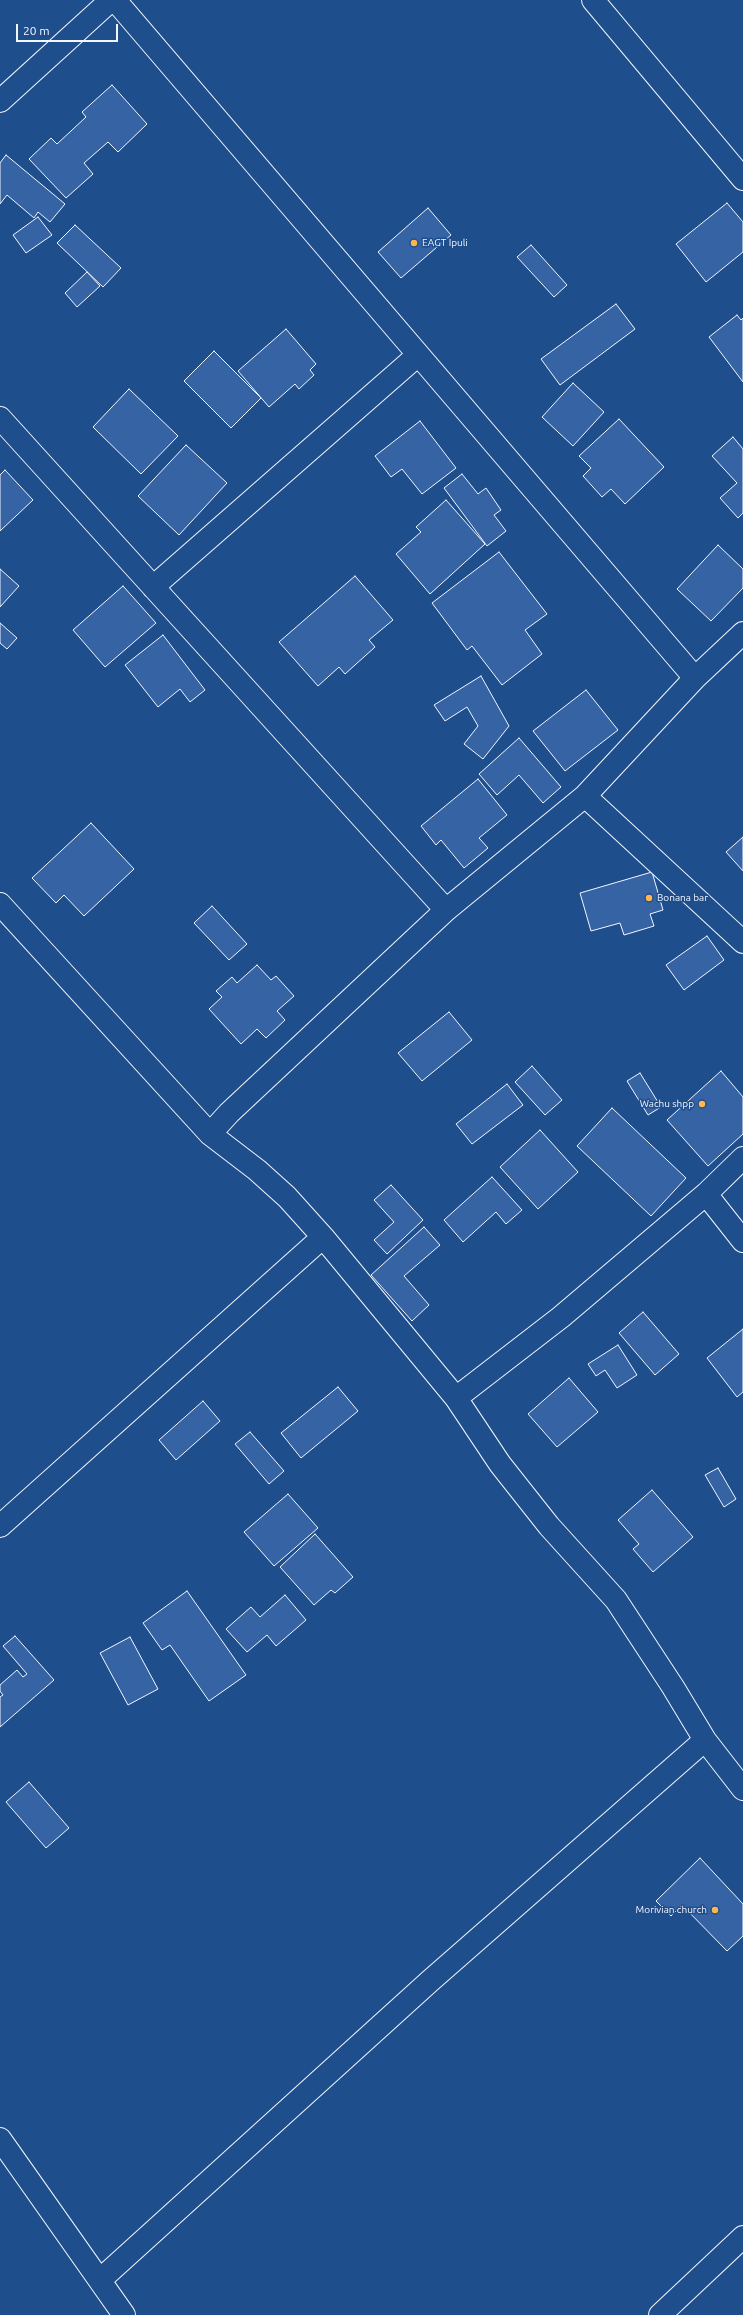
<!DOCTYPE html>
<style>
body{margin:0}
#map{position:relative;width:743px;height:2315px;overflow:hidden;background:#1f4e8c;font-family:Ubuntu,sans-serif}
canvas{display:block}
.scale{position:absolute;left:16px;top:24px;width:102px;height:18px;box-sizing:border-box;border:2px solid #f2f6ff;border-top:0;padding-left:5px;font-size:12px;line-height:14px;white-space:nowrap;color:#f2f6ff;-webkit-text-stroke:3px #1f4e8c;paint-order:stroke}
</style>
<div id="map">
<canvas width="743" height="2315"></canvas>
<div class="scale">20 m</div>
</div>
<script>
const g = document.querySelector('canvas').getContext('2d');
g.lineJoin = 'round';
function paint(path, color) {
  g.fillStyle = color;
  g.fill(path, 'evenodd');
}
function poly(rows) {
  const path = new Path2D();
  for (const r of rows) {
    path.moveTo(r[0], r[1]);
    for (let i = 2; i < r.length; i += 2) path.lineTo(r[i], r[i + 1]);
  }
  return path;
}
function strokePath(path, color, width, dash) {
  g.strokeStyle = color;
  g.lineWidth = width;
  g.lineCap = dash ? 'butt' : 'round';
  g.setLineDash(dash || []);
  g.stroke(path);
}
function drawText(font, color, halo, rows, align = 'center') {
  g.font = font + ' Ubuntu,sans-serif';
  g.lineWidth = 3;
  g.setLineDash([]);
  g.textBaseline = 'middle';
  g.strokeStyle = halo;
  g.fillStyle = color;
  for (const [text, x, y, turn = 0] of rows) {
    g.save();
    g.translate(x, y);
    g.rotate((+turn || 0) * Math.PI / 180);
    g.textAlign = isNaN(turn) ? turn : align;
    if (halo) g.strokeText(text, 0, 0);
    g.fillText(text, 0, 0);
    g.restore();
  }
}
const building = poly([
 [112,85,147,124,118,152,108,142,84,163,93,174,66,198,29,159,51,138,57,144,86,117,82,112,112,85],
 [6,155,65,204,50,222,38,212,34,218,7,195,0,204,0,163,6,155],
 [727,203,743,222,743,252,706,282,676,244,727,203],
 [428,208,451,235,401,278,378,252,428,208],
 [38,217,52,235,26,253,13,235,38,217],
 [75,225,121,268,103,287,57,243,75,225],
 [531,245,567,285,554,297,517,257,531,245],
 [87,272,100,286,77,307,65,293,87,272],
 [616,304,635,329,560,385,541,359,616,304],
 [737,315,741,320,743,318,743,382,709,337,737,315],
 [286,329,316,364,310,370,314,375,299,389,295,384,269,407,238,371,286,329],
 [214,351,261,398,231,428,184,381,214,351],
 [573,383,604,412,573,446,542,417,573,383],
 [129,389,178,436,141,474,93,427,129,389],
 [619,419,664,467,625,504,611,489,602,497,583,476,591,468,579,456,619,419],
 [420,421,456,468,422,494,402,469,391,477,375,456,420,421],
 [733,437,743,449,743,513,738,518,720,498,737,483,712,456,733,437],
 [186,445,227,483,179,535,138,496,186,445],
 [5,470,33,500,0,531,0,475,5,470],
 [462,474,478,494,486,488,501,510,494,515,506,531,487,546,444,488,462,474],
 [446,500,485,544,430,594,396,554,421,532,416,527,446,500],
 [718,545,743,569,743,588,711,621,677,589,718,545],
 [499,552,547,614,525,630,542,654,502,685,472,646,467,650,432,603,499,552],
 [0,569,19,586,0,607,0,569],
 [355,576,393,620,369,640,375,647,345,674,339,667,318,686,279,642,355,576],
 [123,586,156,623,105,667,73,630,123,586],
 [0,623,17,638,7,649,0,643,0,623],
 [163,635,205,690,190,702,180,689,158,707,125,665,163,635],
 [481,676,509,726,483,759,464,744,478,726,467,707,445,721,434,705,481,676],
 [586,690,618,730,565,771,533,731,586,690],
 [519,738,561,787,543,803,519,775,497,795,479,774,519,738],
 [478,779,507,815,479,838,488,848,464,868,441,840,436,845,421,826,478,779],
 [91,823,134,869,84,916,64,895,56,903,32,878,91,823],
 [743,837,743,871,726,852,743,837],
 [652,872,663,910,650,914,654,926,624,935,620,923,591,931,580,893,652,872],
 [212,906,247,944,229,960,194,923,212,906],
 [707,936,724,960,684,990,666,965,707,936],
 [257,965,271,980,276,976,294,996,277,1011,285,1020,266,1038,257,1029,241,1044,209,1009,222,997,216,991,232,977,237,983,257,965],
 [449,1012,472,1040,422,1081,398,1053,449,1012],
 [532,1066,562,1100,545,1115,515,1082,532,1066],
 [721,1071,743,1097,743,1134,708,1166,667,1120,721,1071],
 [640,1073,661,1107,648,1115,627,1081,640,1073],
 [507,1084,523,1105,472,1144,456,1124,507,1084],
 [612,1108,686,1178,651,1216,577,1146,612,1108],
 [540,1130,578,1172,538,1209,500,1167,540,1130],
 [492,1177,522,1210,506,1224,496,1212,463,1242,444,1220,492,1177],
 [391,1185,423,1220,387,1254,374,1240,394,1222,374,1200,391,1185],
 [424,1227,440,1245,404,1276,429,1305,412,1321,371,1275,424,1227],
 [643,1312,679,1354,655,1375,619,1333,643,1312],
 [743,1329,743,1392,737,1397,707,1358,743,1329],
 [618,1345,637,1375,617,1388,605,1370,596,1376,588,1364,618,1345],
 [569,1378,598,1412,557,1447,528,1414,569,1378],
 [338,1387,358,1411,301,1458,281,1433,338,1387],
 [203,1401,220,1421,176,1460,159,1440,203,1401],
 [250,1432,284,1471,269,1484,235,1444,250,1432],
 [718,1468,736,1499,724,1507,705,1475,718,1468],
 [652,1490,693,1537,653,1572,633,1549,639,1544,618,1520,652,1490],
 [288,1494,318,1528,274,1566,244,1532,288,1494],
 [315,1534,353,1577,335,1593,331,1590,314,1605,280,1567,315,1534],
 [187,1591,246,1675,209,1701,170,1645,162,1650,143,1623,187,1591],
 [285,1595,306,1620,276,1646,267,1635,247,1652,226,1629,251,1607,260,1617,285,1595],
 [15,1636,54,1680,0,1727,0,1697,3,1695,0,1691,0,1685,17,1670,23,1677,27,1674,3,1646,15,1636],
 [130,1637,158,1689,128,1705,100,1653,130,1637],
 [29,1782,69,1828,46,1848,6,1802,29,1782],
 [700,1858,743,1904,743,1936,727,1951,682,1905,671,1916,656,1901,700,1858]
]);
const minor = poly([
 [115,0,695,678],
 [593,0,743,179],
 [0,101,111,0],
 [0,418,446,910],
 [153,587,418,355],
 [743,633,695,678,585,796,446,910,229,1113,210,1134,257,1170,287,1197,323,1237,456,1398,500,1464,549,1526,616,1600,673,1687,705,1740,743,1789],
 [585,796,743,942],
 [0,904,210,1134],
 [706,1194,743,1241],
 [456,1398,561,1317,706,1194,743,1158],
 [0,1526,323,1237],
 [0,2139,124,2315],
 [100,2280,430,1981,705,1740],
 [660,2315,743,2237]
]);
const markers = [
 [414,243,4,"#ffb74d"],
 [649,898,4,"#ffb74d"],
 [702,1104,4,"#ffb74d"],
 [715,1910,4,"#ffb74d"]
];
const poiNames = [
 ["EAGT Ipuli",422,243],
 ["Bonana bar",657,898],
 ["Wachu shpp",694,1104,"right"],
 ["Morivian church",707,1910,"right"]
];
paint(building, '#3563a3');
strokePath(building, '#f2f6ff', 1);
strokePath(minor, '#f2f6ff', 24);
strokePath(minor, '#1f4e8c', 22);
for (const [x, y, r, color] of markers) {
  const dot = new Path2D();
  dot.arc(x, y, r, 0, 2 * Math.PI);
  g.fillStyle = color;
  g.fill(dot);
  strokePath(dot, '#1f4e8c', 1.5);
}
drawText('10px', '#f2f6ff', '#1f4e8c', poiNames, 'left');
</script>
